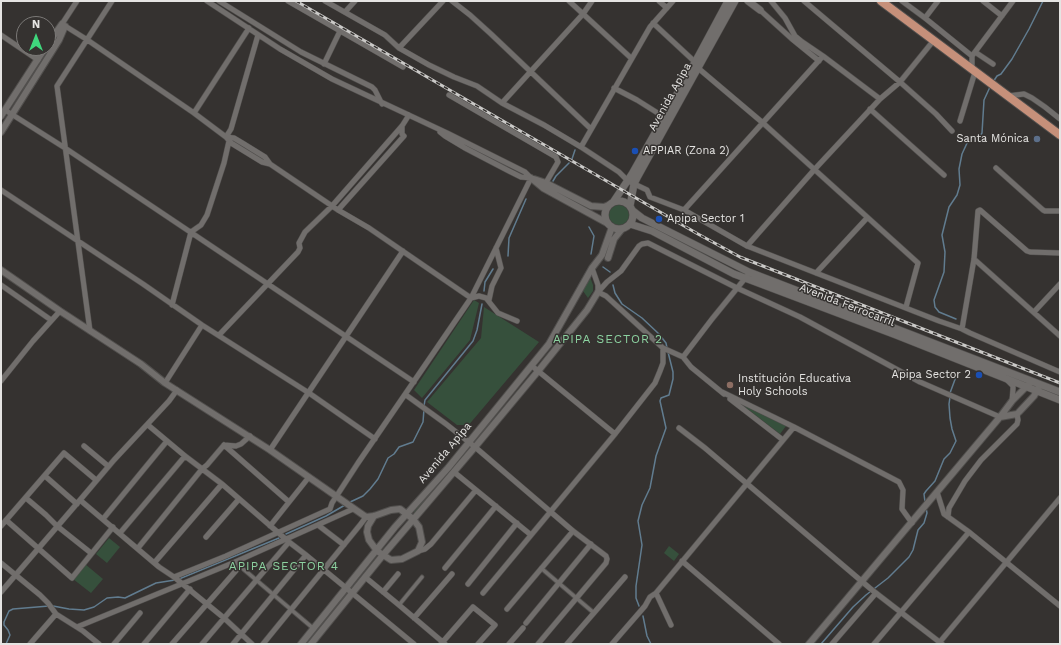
<!DOCTYPE html>
<meta charset="utf-8">
<style>
body{margin:0}
#map{position:relative;width:1061px;height:645px;overflow:hidden;background:#353230;font-family:"Work Sans",sans-serif}
canvas{display:block}
.frame{position:absolute;inset:0;border:2px solid #e5e4e2;pointer-events:none}
.north{position:absolute;left:16px;top:16px;width:40px;height:40px;box-sizing:border-box;background:#353230;border:1px solid #7b7977;border-radius:50%;rotate:0deg;font-size:11px;font-weight:700;line-height:16px;text-align:center;color:#e5e4e2}
.north::after{content:'';display:block;margin:auto;width:14px;height:18px;background:#3fd77d;clip-path:polygon(50% 0,100% 100%,50% 72%,0 100%)}
</style>
<div id="map">
<canvas width="1061" height="645"></canvas>
<div class="frame"></div>
<div class="north">N</div>
</div>
<script>
const g = document.querySelector('canvas').getContext('2d');
g.lineJoin = 'round';
function paint(path, color) {
  g.fillStyle = color;
  g.fill(path, 'evenodd');
}
function poly(rows) {
  const path = new Path2D();
  for (const r of rows) {
    if (r.length === 3) {
      path.moveTo(r[0] + r[2], r[1]);
      path.arc(r[0], r[1], r[2], 0, 2 * Math.PI);
      continue;
    }
    path.moveTo(r[0], r[1]);
    for (let i = 2; i < r.length; i += 2) path.lineTo(r[i], r[i + 1]);
  }
  return path;
}
function strokePath(path, color, width, dash) {
  g.strokeStyle = color;
  g.lineWidth = width;
  g.lineCap = dash ? 'butt' : 'round';
  g.setLineDash(dash || []);
  g.stroke(path);
}
function drawText(font, color, halo, rows, align = 'center') {
  g.font = font + ' "Work Sans",sans-serif';
  g.lineWidth = 3;
  g.setLineDash([]);
  g.textBaseline = 'middle';
  g.strokeStyle = halo;
  g.fillStyle = color;
  for (const [text, x, y, turn = 0] of rows) {
    g.save();
    g.translate(x, y);
    g.rotate((+turn || 0) * Math.PI / 180);
    g.textAlign = isNaN(turn) ? turn : align;
    if (halo) g.strokeText(text, 0, 0);
    g.fillText(text, 0, 0);
    g.restore();
  }
}
const green = poly([
 [619,215,10],
 [589,274,593,285,593,291,588,298,583,291],
 [474,300,479,303,470,340,422,398,414,390],
 [484,307,539,342,467,427,463,425,457,425,427,402,481,338],
 [741,404,786,426,780,434],
 [462,454,465,455,415,513,413,511],
 [109,538,120,547,107,563,96,554],
 [669,546,679,554,674,561,664,553],
 [85,564,103,579,91,593,73,579]
]);
const stream = poly([
 [993,82,997,76,1001,74,1012,59,1029,29,1043,1],
 [572,159,575,150],
 [553,181,556,176,569,163],
 [589,227,594,236,591,254],
 [508,256,509,238,526,199],
 [603,267,610,272],
 [613,285,615,293,622,304,642,318,659,334,666,343,667,348],
 [484,291,485,282,493,269],
 [956,319,939,312,935,307,934,300,944,272,945,252,942,235,949,207,957,195,960,185,959,169,962,154,968,141,980,136,982,133,984,100,990,87],
 [950,393,957,374],
 [424,406,425,400,473,341,477,330,482,304],
 [925,502,924,494,926,491,935,481,944,459,950,453,956,441,952,429,950,418,949,404,950,397],
 [348,503,363,496,370,489,378,479,388,458,394,454,399,447,413,442,423,422,424,409],
 [286,534,326,516,345,505],
 [179,579,279,538],
 [53,606,69,609,84,610,94,607,107,598,118,597,125,598,156,583,175,580],
 [639,606,636,598,636,586,642,545,638,521,642,505,650,488,656,456,666,428,660,401,661,398,669,395,673,379,673,372,668,352],
 [643,616,647,636,651,644],
 [6,644,10,635,8,630,4,625,4,622,9,611,13,609,49,606],
 [821,644,853,607,866,595,888,578,909,557,913,550,918,530,924,523,927,513,926,508]
]);
const pedestrian = poly([
 [235,562,314,629],
 [541,568,594,613],
 [399,605,422,577]
]);
const minor = poly([
 [77,1,62,24,86,39,194,113,226,137,231,143,262,162,270,164,338,210,369,228,471,298,479,296,486,298,498,313,517,321],
 [207,1,280,49,332,79,447,133,525,172,531,178],
 [219,1,301,52,372,87,375,90,382,104],
 [288,1,403,67],
 [325,1,385,35,399,48,429,65,454,77,477,86,502,103,544,125,581,147,619,172,628,181,647,190,650,197,684,210,747,246,939,321,962,329,970,333,1060,372],
 [452,1,470,15,491,34,591,129],
 [569,1,631,58],
 [659,1,667,8],
 [771,1,785,18,795,36,801,41,823,56,880,99],
 [804,1,900,82,936,114,952,131],
 [902,1,925,18,972,56],
 [983,1,1002,16],
 [760,10,792,39,819,61],
 [345,12,355,1],
 [925,18,938,1],
 [653,23,695,62],
 [1,35,38,60],
 [258,35,231,129,226,137,234,138,244,144,265,157,270,164],
 [399,48,443,1],
 [975,52,993,64],
 [324,64,340,31],
 [698,68,763,123,918,263,906,307],
 [972,70,972,56,1013,1],
 [614,88,637,100,664,117],
 [449,95,556,157,558,162,544,186],
 [1008,96,1024,94,1032,98,1045,107,1060,119],
 [502,103,583,14,592,1],
 [870,109,944,175],
 [5,110,65,148,414,382],
 [194,113,249,28],
 [960,121,975,72],
 [440,132,445,136,465,148,509,171,521,177,531,178],
 [581,147,650,27,673,1],
 [996,168,1043,210,1045,211,1060,211],
 [1,190,143,284,202,325,309,393,375,439],
 [338,210,404,136,402,134,402,126],
 [684,210,823,56],
 [747,246,814,170,880,99,900,82,934,40],
 [974,259,1060,336],
 [592,268,598,285,598,292],
 [816,273,867,218],
 [1,285,51,320],
 [598,292,607,282,621,271,639,246,642,244,648,243,737,288,800,317,920,382,1000,417],
 [598,292,606,296,663,348,683,357,691,367,724,394],
 [489,300,492,286,501,268,496,248],
 [172,305,191,232,201,225,207,215,224,163,229,141],
 [1034,312,1060,284],
 [962,329,974,259,978,211,980,210,1027,251,1030,252,1060,253],
 [90,331,57,86,112,1],
 [219,335,298,252,300,248,299,243,305,232,332,206,402,126,409,115],
 [683,357,712,319,747,276],
 [532,366,615,434],
 [1007,380,1013,386,1013,389,1012,401],
 [1,381,33,341,60,311],
 [165,383,202,325],
 [722,392,794,427,899,482,903,490,902,509,912,523],
 [406,395,446,424,475,447,573,531,606,556,607,559,606,563,538,644],
 [730,399,783,440],
 [148,425,185,456,222,484,289,542,306,555,414,644],
 [679,428,705,448,872,590,942,644],
 [224,445,289,502],
 [224,445,236,446,241,444,250,436],
 [84,446,108,466],
 [270,450,403,251],
 [454,472,531,535],
 [45,476,77,504],
 [937,492,944,514,969,532,1060,606],
 [26,498,46,515,57,526,91,553],
 [80,500,159,567,174,577,224,618,252,644],
 [948,517,949,508,965,481,981,460,1017,424,1018,420,1017,414],
 [103,519,167,441],
 [6,520,72,578,113,527],
 [318,525,344,545],
 [1,526,64,453,96,480],
 [270,526,309,477],
 [120,533,185,456],
 [206,537,239,499],
 [138,548,202,469,207,465,224,445],
 [418,551,425,549,431,544,476,490],
 [682,561,779,644],
 [155,562,222,484],
 [1,563,40,595,48,603,56,614,83,631,99,644],
 [445,568,496,506],
 [174,577,226,556,330,509,332,503,358,463,471,298,531,178],
 [365,577,399,605,445,644],
 [468,584,517,523],
 [1,592,80,500,114,460,169,401,177,390],
 [383,592,398,574],
 [483,593,615,434,655,383,660,371,663,363,663,348],
 [656,593,671,625],
 [507,609,573,531],
 [414,618,452,574],
 [526,623,591,544],
 [77,627,235,562,353,509],
 [939,643,1060,498],
 [30,644,56,614],
 [114,644,140,613],
 [144,644,190,589],
 [172,644,240,566],
 [202,644,289,542],
 [233,644,306,555],
 [263,644,360,525,366,517],
 [441,644,473,607,495,625,478,644],
 [509,644,523,628],
 [567,644,625,577],
 [612,644,645,606,650,597,656,593,794,427],
 [832,644,876,593],
 [874,644,969,532]
]);
const tertiary = poly([
 [48,44,62,24],
 [1,116,45,48],
 [1,132,59,40,65,26],
 [531,178,543,188,607,223],
 [534,179,546,183,591,206,604,207,609,205],
 [608,258,614,239,622,229],
 [1,270,60,311,141,364,165,383,270,450,366,517,374,516,391,510,400,509,413,519,419,527,422,542,418,551,402,559,391,560,377,551,369,540,367,532,368,526,374,516],
 [1000,417,1017,414,1019,412,1034,396,1039,387],
 [301,644,395,527,448,468,549,344,592,268,602,255,612,227],
 [311,644,383,555,475,447,539,370,587,310,598,292],
 [809,644,1000,417,1012,401,1029,384]
]);
const secondary = poly([
 [748,1,760,10],
 [619,215,14],
 [614,201,632,174,699,55,728,1],
 [630,206,634,184,638,176,735,1],
 [633,211,642,218,749,272,1060,392],
 [630,224,652,231,734,274,753,281,896,335,1060,400]
]);
const trunk = poly([
 [881,1,1060,135]
]);
const rail = poly([
 [296,1,698,234,740,257,1060,383]
]);
const markers = [
 [1037,139,4,"#5c6f8a"],
 [635,151,4,"#1a4fb4"],
 [659,219,4,"#1a4fb4"],
 [979,375,4,"#1a4fb4"],
 [730,385,4,"#8d6e63"]
];
const streetNames = [
 ["Avenida Apipa",670,97,-61],
 ["Avenida Ferrocarril",847,305,21],
 ["Avenida Apipa",445,453,-50]
];
const poiNames = [
 ["Santa Mónica",1029,139,"right"],
 ["APPIAR (Zona 2)",643,151],
 ["Apipa Sector 1",667,219],
 ["Apipa Sector 2",971,375,"right"],
 ["Institución Educativa",738,379],
 ["Holy Schools",738,392]
];
const neighbourhoodNames = [
 ["APIPA SECTOR 2",608,339],
 ["APIPA SECTOR 4",284,566]
];
paint(green, '#36503c');
strokePath(stream, '#617c8f', 1.5);
strokePath(pedestrian, '#514f4d', 5);
strokePath(minor, '#514f4d', 6);
strokePath(tertiary, '#514f4d', 8);
strokePath(secondary, '#514f4d', 8);
strokePath(trunk, '#514f4d', 10);
strokePath(pedestrian, '#716e6c', 3.5);
strokePath(minor, '#716e6c', 5);
strokePath(tertiary, '#716e6c', 6);
strokePath(secondary, '#716e6c', 7);
strokePath(trunk, '#c6907a', 8);
strokePath(rail, '#cac9c7', 3);
strokePath(rail, '#353230', 1.5, [4.5]);
for (const [x, y, r, color] of markers) {
  const dot = new Path2D();
  dot.arc(x, y, r, 0, 2 * Math.PI);
  g.fillStyle = color;
  g.fill(dot);
  strokePath(dot, '#353230', 1.5);
}
drawText('11px', '#e5e4e2', '#353230', streetNames);
drawText('11px', '#e5e4e2', '#353230', poiNames, 'left');
g.letterSpacing = '1px';
drawText('12px', '#8cd2a0', '#353230', neighbourhoodNames);
g.letterSpacing = '0px';
</script>
